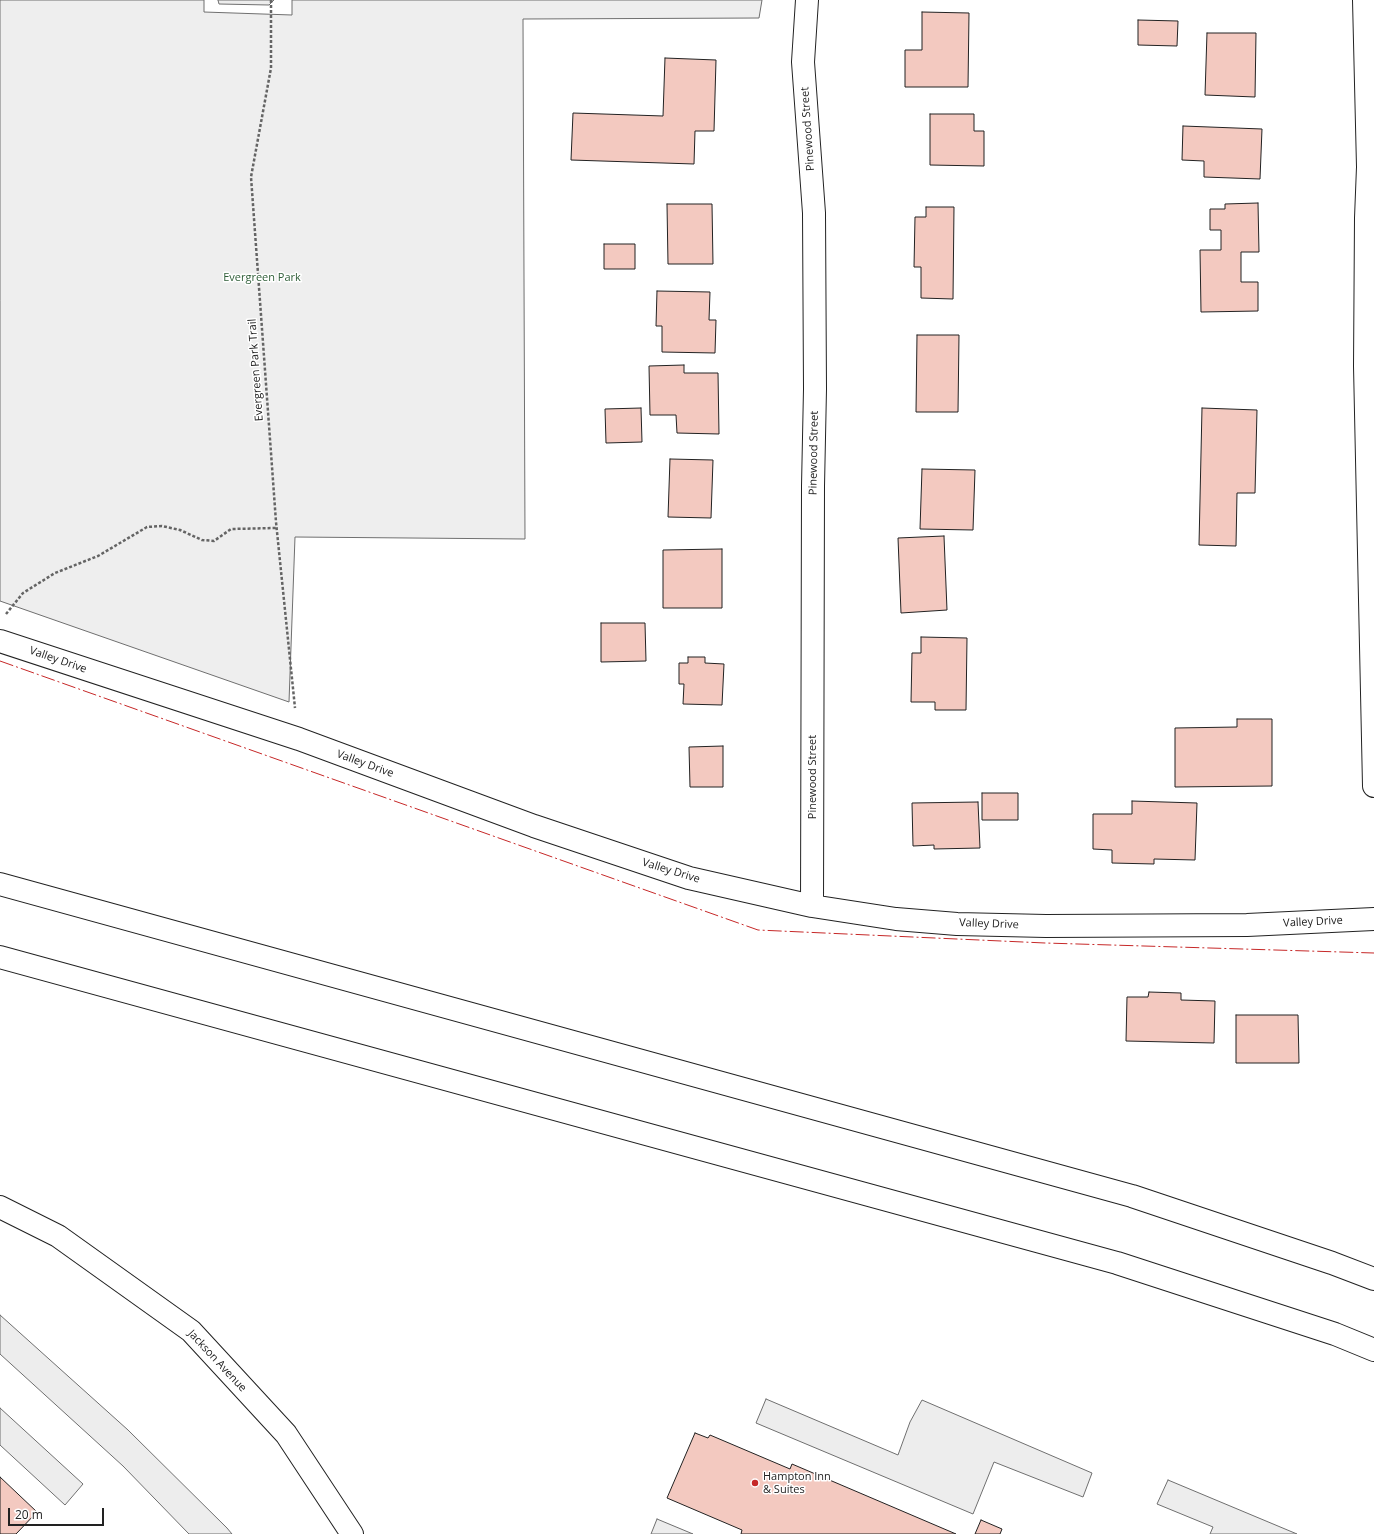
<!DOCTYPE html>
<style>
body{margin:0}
#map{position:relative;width:1374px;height:1534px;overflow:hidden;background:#fff;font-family:"Open Sans",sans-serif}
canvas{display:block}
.scale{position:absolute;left:8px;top:1508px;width:96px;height:18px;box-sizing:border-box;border:2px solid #222;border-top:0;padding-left:5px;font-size:12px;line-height:14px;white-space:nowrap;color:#222;-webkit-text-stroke:3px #fff;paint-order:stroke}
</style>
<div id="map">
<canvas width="1374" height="1534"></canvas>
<div class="scale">20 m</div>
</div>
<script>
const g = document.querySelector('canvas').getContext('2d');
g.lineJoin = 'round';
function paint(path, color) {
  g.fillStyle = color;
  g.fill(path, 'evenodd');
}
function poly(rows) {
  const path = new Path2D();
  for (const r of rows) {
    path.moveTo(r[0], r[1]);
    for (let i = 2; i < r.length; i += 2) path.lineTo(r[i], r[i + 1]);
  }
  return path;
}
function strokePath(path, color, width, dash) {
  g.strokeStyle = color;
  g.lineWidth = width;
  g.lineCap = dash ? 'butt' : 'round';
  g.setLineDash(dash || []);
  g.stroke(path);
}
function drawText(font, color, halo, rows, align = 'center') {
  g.font = font + ' "Open Sans",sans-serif';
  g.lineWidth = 3;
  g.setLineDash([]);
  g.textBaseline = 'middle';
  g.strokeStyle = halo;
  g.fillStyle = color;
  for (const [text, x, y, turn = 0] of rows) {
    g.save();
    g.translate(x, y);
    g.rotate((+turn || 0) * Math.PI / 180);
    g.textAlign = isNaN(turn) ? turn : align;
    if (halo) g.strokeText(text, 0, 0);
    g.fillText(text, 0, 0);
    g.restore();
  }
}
const green = poly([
 [0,0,204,0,204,12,292,15,292,0,762,0,759,18,523,19,525,539,295,537,289,702,0,601,0,0]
]);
const parking = poly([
 [218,0,274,0,269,5,219,4,218,0],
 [0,1315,128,1430,227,1528,232,1534,189,1534,123,1466,0,1354,0,1315],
 [766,1399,898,1455,910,1422,922,1400,1092,1473,1083,1497,994,1462,973,1514,756,1423,766,1399],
 [0,1408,83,1484,65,1505,0,1445,0,1408],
 [1168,1480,1297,1534,1210,1534,1213,1527,1157,1504,1168,1480],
 [657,1519,693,1534,651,1534,657,1519]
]);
const building = poly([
 [922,12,969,13,968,87,905,87,905,50,922,50,922,12],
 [1138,20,1178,21,1177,46,1138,45,1138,20],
 [1207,33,1256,33,1255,97,1205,95,1207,33],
 [665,58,716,60,714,131,695,131,694,164,571,160,573,113,663,116,665,58],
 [930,114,974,114,974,131,984,131,984,166,930,165,930,114],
 [1183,126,1262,129,1260,179,1204,177,1204,161,1182,160,1183,126],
 [1258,203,1259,252,1241,252,1241,282,1258,282,1258,311,1201,312,1200,250,1221,250,1221,230,1210,230,1210,209,1225,209,1225,204,1258,203],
 [667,204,712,204,713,264,668,264,667,204],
 [926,207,954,207,953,299,921,298,921,267,914,267,915,217,926,217,926,207],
 [604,244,635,244,635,269,604,269,604,244],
 [657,291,710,292,709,320,716,320,715,353,662,352,662,326,656,326,657,291],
 [917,335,959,335,958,412,916,412,917,335],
 [684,365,684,373,718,373,719,434,677,433,676,415,650,415,649,366,684,365],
 [641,408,642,442,606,443,605,409,641,408],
 [1202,408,1257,410,1255,493,1237,493,1236,546,1199,545,1202,408],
 [670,459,713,460,711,518,668,517,670,459],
 [922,469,975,470,973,530,920,529,922,469],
 [944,536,947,610,901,613,898,538,944,536],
 [722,549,722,608,663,608,663,550,722,549],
 [601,623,645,623,646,661,601,662,601,623],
 [921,637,967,638,966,710,935,710,935,702,911,702,912,653,921,653,921,637],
 [688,657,705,657,705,663,724,664,722,705,683,704,684,684,679,684,679,663,688,663,688,657],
 [1237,719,1272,719,1272,786,1175,787,1175,728,1237,727,1237,719],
 [723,746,723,787,690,787,689,747,723,746],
 [982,793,1018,793,1018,820,982,820,982,793],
 [1132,801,1197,803,1195,860,1154,859,1154,864,1112,863,1112,850,1093,849,1093,814,1132,814,1132,801],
 [978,802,980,848,934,849,934,845,913,846,912,803,978,802],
 [1149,992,1181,993,1181,1000,1215,1001,1214,1043,1126,1041,1127,997,1148,997,1149,992],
 [1236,1015,1298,1015,1299,1063,1236,1063,1236,1015],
 [695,1433,708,1438,710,1435,790,1469,792,1464,956,1534,741,1534,742,1530,667,1498,695,1433],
 [0,1477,37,1512,16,1534,0,1534,0,1477],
 [981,1520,1002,1529,1000,1534,975,1534,981,1520]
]);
const path = poly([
 [271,0,271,68,251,177,276,522,295,708],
 [6,614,23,593,55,573,98,556,147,527,162,526,180,530,202,540,214,541,231,529,276,528]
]);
const street = poly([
 [807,0,803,62,814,213,815,389,813,486,812,906],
 [1364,0,1368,167,1366,218,1365,366,1374,786],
 [0,641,299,739,534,826,689,878,812,906,896,919,957,924,1046,926,1247,925,1374,919]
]);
const secondary = poly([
 [0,1207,58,1236,191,1331,286,1434,352,1534]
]);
const highway = poly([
 [0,884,1132,1196,1332,1263,1374,1279],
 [0,957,1117,1263,1335,1334,1374,1350]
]);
const power = poly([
 [0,661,758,930,1045,943,1374,953]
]);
const markers = [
 [755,1483,4,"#c62828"]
];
const streetNames = [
 ["Pinewood Street",808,129,-94],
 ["Evergreen Park Trail",256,370,-94],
 ["Pinewood Street",814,453,-89],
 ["Valley Drive",58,660,19],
 ["Valley Drive",365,764,20],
 ["Pinewood Street",813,777,-90],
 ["Valley Drive",671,871,17],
 ["Valley Drive",1313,922,-3],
 ["Valley Drive",989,924,2],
 ["Jackson Avenue",217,1361,47]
];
const parkNames = [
 ["Evergreen Park",262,278]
];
const poiNames = [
 ["Hampton Inn",763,1477],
 ["& Suites",763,1490]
];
paint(green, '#eee');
strokePath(green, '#6f6f6f', 1);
paint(parking, '#ededed');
strokePath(parking, '#6f6f6f', 1);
paint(building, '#f3c9c0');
strokePath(building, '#222', 1);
strokePath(street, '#222', 24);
strokePath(secondary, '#222', 24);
strokePath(highway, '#222', 24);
strokePath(path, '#646464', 2.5, [3, 2]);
strokePath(street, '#fff', 22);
strokePath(secondary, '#fff', 22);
strokePath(highway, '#fff', 22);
strokePath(power, '#c62828', 1, [14, 3, 2, 3]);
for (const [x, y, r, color] of markers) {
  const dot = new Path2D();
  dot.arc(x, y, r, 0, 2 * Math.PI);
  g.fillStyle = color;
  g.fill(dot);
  strokePath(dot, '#fff', 1.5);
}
drawText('11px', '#222', '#fff', streetNames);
drawText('11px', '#2f5e38', '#fff', parkNames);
drawText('11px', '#222', '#fff', poiNames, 'left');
</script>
